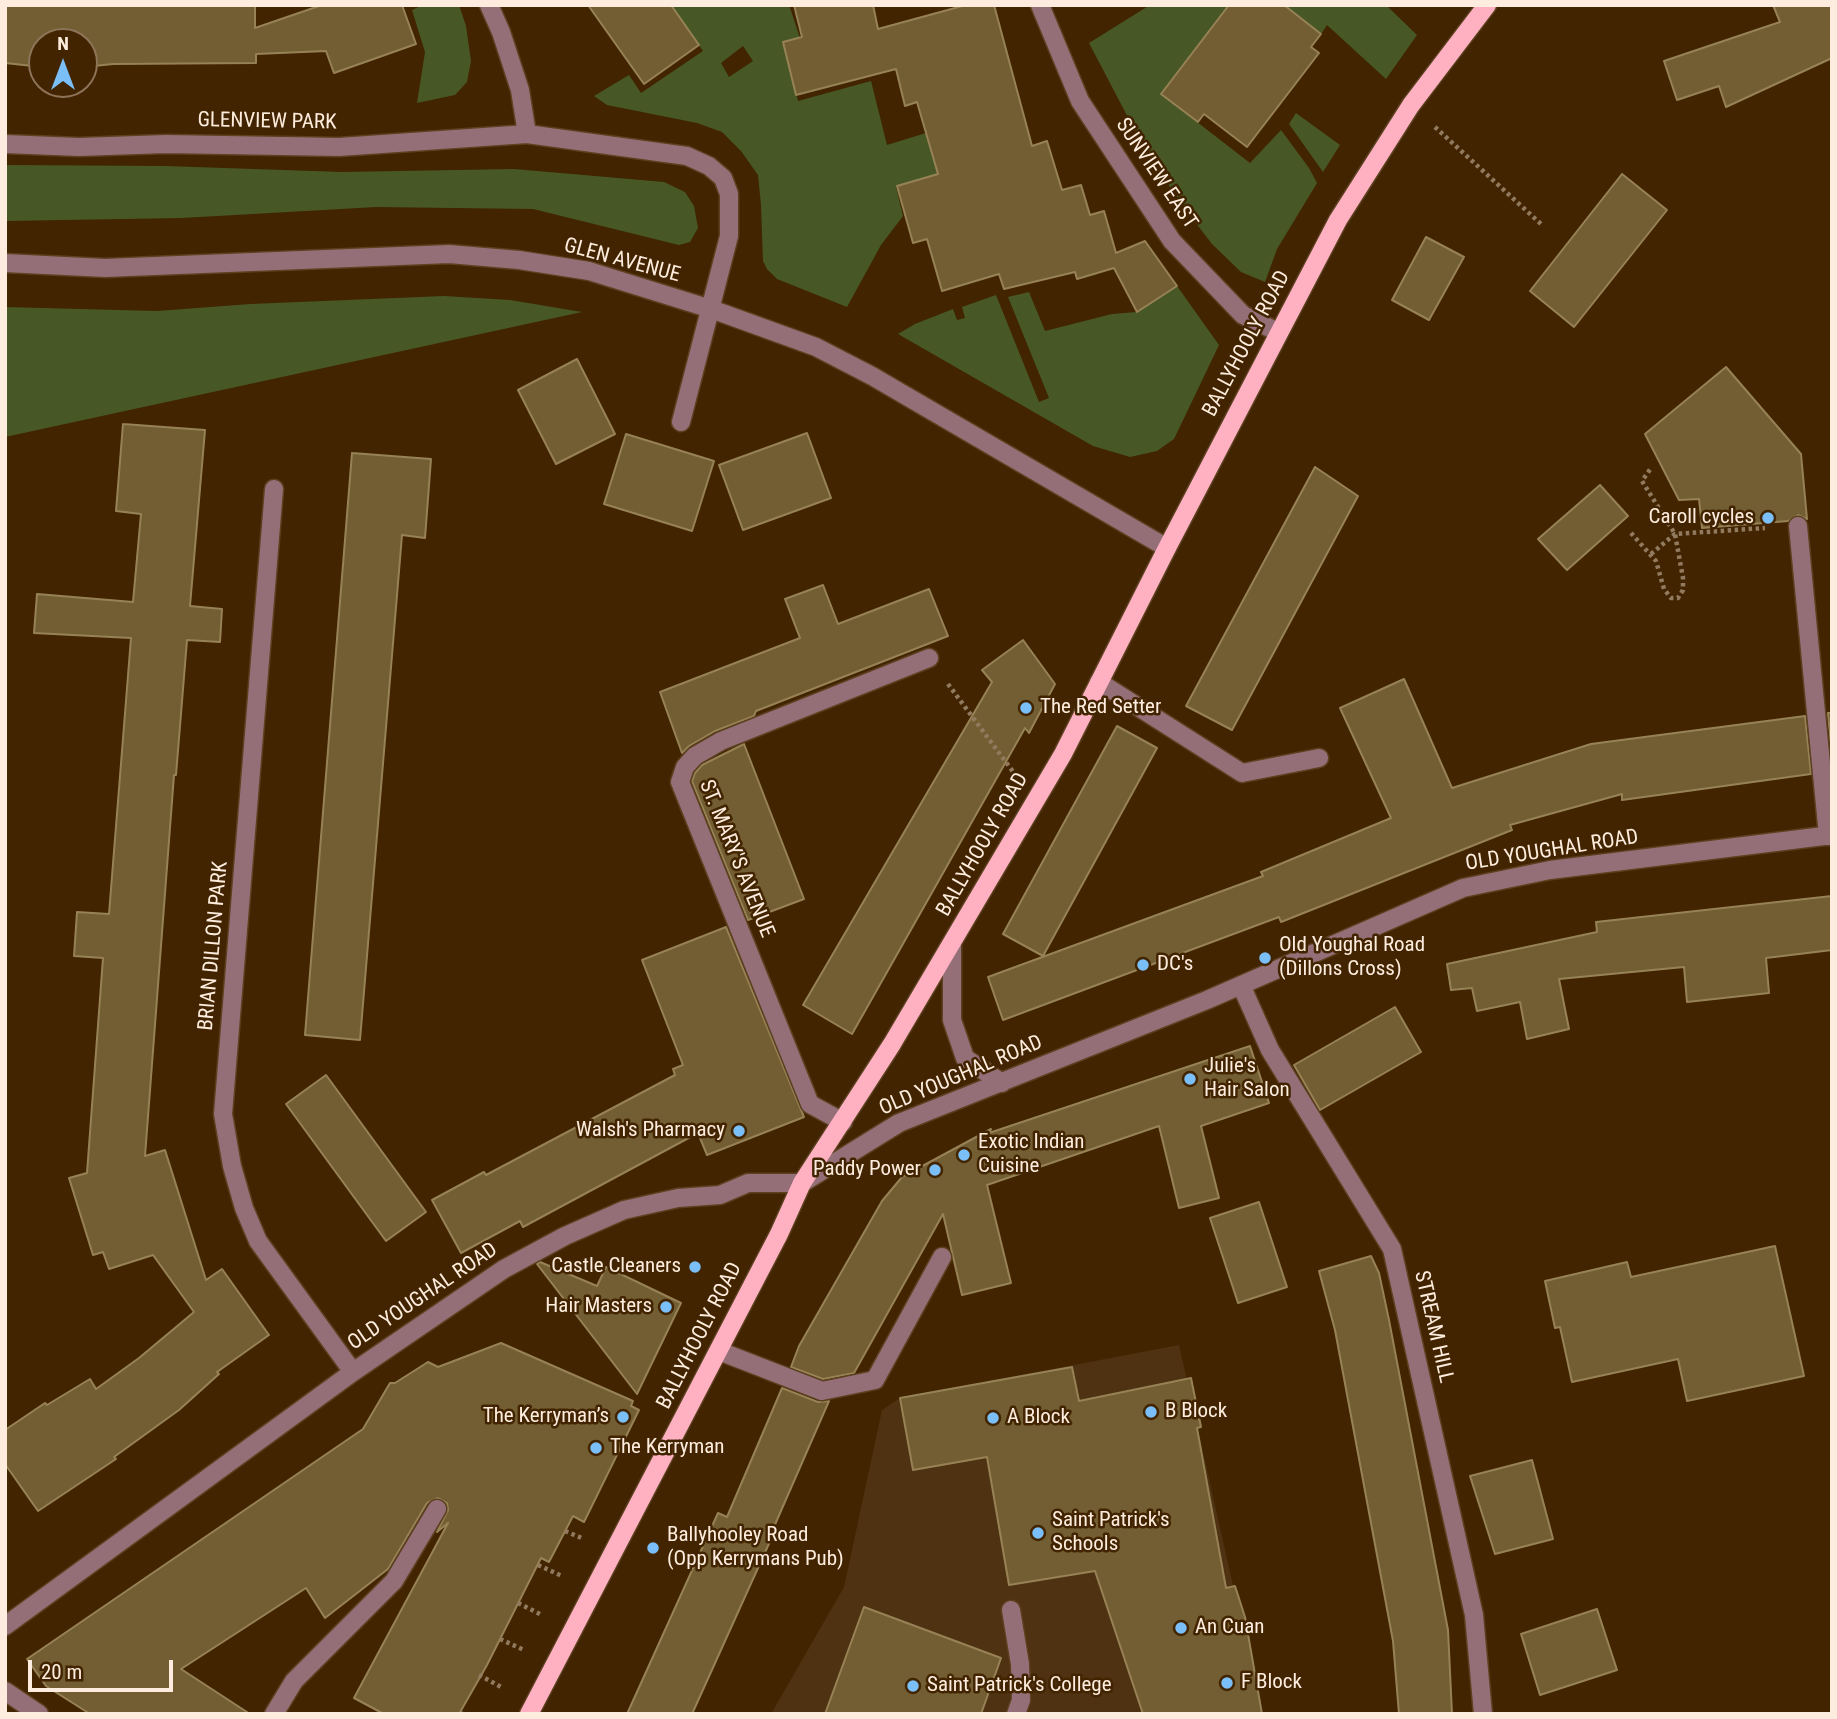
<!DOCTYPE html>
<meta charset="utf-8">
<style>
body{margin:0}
#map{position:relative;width:1837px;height:1719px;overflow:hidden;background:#422400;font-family:"Roboto Condensed",sans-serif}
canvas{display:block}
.frame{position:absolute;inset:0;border:7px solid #feedde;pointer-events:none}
.north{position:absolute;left:28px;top:28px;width:70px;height:70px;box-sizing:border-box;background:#422400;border:2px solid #8d7459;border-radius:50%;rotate:0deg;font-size:19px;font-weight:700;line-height:28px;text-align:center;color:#feedde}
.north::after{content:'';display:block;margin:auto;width:24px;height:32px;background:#7abff8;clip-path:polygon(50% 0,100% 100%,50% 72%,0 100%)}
.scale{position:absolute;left:28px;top:1660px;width:145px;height:32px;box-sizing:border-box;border:4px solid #feedde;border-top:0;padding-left:9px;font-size:21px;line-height:24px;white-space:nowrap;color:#feedde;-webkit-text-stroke:5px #422400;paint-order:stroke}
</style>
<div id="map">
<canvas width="1837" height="1719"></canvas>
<div class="frame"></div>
<div class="north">N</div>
<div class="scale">20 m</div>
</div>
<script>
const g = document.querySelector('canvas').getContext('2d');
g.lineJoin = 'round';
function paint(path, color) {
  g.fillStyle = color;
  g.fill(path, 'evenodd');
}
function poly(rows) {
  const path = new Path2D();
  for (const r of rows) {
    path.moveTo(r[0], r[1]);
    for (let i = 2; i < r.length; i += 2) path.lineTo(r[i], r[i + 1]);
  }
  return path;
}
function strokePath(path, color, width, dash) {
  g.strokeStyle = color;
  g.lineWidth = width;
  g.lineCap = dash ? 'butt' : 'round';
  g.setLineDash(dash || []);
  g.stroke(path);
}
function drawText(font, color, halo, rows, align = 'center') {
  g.font = font + ' "Roboto Condensed",sans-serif';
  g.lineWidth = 5;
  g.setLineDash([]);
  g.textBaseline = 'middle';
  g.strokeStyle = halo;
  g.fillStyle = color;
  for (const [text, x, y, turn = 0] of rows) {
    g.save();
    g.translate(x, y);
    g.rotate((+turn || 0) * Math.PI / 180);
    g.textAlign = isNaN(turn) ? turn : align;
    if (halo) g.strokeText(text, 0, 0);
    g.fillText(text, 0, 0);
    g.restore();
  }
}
const built = poly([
 [1179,1345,1262,1714,771,1714,844,1587,882,1410,900,1398]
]);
const green = poly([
 [423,5,459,5,466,26,471,61,467,82,455,95,417,103,425,52,412,10],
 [676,5,789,5,800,38,783,42,798,101,871,81,887,145,926,133,938,174,896,187,903,216,881,245,847,307,777,279,767,269,763,261,761,205,758,175,741,151,722,132,697,123,607,105,594,96,629,75,641,93,703,51,673,8],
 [743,46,753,61,729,77,721,63],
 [1150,5,1229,5,1161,94,1250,163,1281,130,1309,168,1317,183,1277,249,1265,282,1241,272,1212,244,1182,205,1144,148,1089,43],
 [1284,5,1386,5,1417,35,1386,79,1327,25,1321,34],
 [1296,113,1340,145,1323,172,1289,124],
 [5,165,165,166,342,172,514,169,664,182,685,192,694,206,698,228,690,242,679,245,533,209,376,207,182,218,5,221],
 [1177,286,1219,345,1174,439,1157,451,1130,457,1093,446,898,334,915,324,953,309,957,320,965,318,962,307,996,295,1039,402,1049,398,1008,297,1029,292,1045,331,1112,314,1137,312],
 [444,296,510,300,582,312,5,437,5,307,157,311,251,304]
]);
const building = poly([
 [5,5,255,5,255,28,322,5,402,5,416,44,334,73,326,51,256,54,256,63,113,64,84,67,84,42,42,42,42,67,5,63,5,5],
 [588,5,671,5,699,45,644,84,588,5],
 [794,5,873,5,878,29,966,5,994,5,1032,146,1047,141,1062,190,1081,185,1090,215,1104,211,1116,253,1145,241,1177,286,1137,312,1114,268,1077,279,1075,272,1004,289,999,274,942,291,927,239,913,243,897,186,938,174,917,102,905,106,896,69,796,95,783,42,802,37,794,5],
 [1229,5,1284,5,1321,34,1311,47,1319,53,1247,147,1204,114,1198,122,1161,94,1229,5],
 [1773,5,1832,5,1832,58,1726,107,1719,86,1677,100,1664,61,1780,22,1773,5],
 [1622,174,1667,210,1574,327,1530,291,1622,174],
 [1426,237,1464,257,1429,320,1392,300,1426,237],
 [577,359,615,434,556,464,518,390,577,359],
 [1726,367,1801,454,1807,519,1798,515,1788,521,1702,528,1699,499,1679,500,1645,434,1726,367],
 [123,424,205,430,190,606,222,609,220,642,187,640,176,775,174,775,145,1156,165,1150,206,1280,222,1269,269,1335,217,1372,219,1374,179,1410,114,1457,116,1459,38,1511,5,1464,5,1430,45,1403,47,1405,90,1379,96,1389,139,1358,194,1312,153,1255,109,1269,103,1252,93,1255,69,1178,87,1173,103,958,74,956,77,912,109,914,131,638,34,633,37,594,133,602,141,514,116,511,123,424],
 [807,433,831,498,743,530,719,465,807,433],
 [626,434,714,461,692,531,604,504,626,434],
 [352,453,431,459,425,538,402,535,360,1040,305,1035,352,453],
 [1315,467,1358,496,1232,730,1186,706,1315,467],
 [1600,485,1628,516,1567,570,1538,539,1600,485],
 [823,585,838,624,929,589,948,636,756,711,754,716,715,731,689,746,682,753,660,692,800,638,785,599,823,585],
 [1023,640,1055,684,1029,733,1025,728,852,1034,803,1005,992,682,982,670,1023,640],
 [1404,679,1452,788,1591,744,1805,716,1811,774,1622,800,1622,794,1510,825,1512,830,1281,922,1279,917,1003,1020,988,977,1263,876,1261,872,1391,818,1340,708,1404,679],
 [1828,713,1832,713,1832,757,1828,713],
 [1117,726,1157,748,1043,956,1003,934,1117,726],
 [744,744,804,899,748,920,692,781,695,773,702,765,744,744],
 [1832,896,1832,950,1766,958,1769,993,1687,1002,1684,967,1559,979,1569,1029,1527,1039,1520,1002,1477,1011,1472,988,1451,990,1447,964,1597,932,1596,922,1832,896],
 [726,927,804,1117,707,1155,698,1133,523,1227,520,1221,461,1253,432,1200,484,1172,486,1175,675,1075,673,1069,683,1065,642,960,726,927],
 [1395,1007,1421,1052,1320,1110,1294,1065,1395,1007],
 [1250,1046,1269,1103,1201,1126,1219,1198,1179,1208,1159,1126,987,1185,1011,1283,962,1295,943,1214,854,1373,823,1379,791,1367,799,1346,882,1201,902,1177,991,1129,989,1133,1250,1046],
 [326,1075,426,1212,386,1241,286,1104,326,1075],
 [1259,1202,1287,1287,1238,1303,1210,1218,1259,1202],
 [1775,1246,1804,1376,1687,1401,1678,1359,1572,1382,1560,1327,1555,1328,1545,1281,1627,1262,1631,1277,1775,1246],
 [1371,1256,1379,1273,1389,1320,1448,1630,1452,1714,1399,1714,1393,1641,1335,1330,1319,1271,1371,1256],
 [540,1262,597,1286,606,1267,681,1303,637,1394,537,1264,540,1262],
 [501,1343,633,1401,631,1406,639,1410,584,1522,573,1516,549,1562,541,1558,487,1665,459,1714,384,1714,354,1698,448,1523,437,1532,448,1510,447,1503,438,1498,427,1503,388,1569,325,1618,306,1588,181,1669,250,1714,90,1714,46,1686,27,1659,363,1429,390,1383,395,1383,428,1362,438,1367,501,1343],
 [1072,1367,1079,1401,1191,1378,1201,1427,1197,1428,1226,1588,1235,1586,1245,1617,1262,1714,1143,1714,1095,1571,1009,1585,987,1457,913,1470,900,1398,1072,1367],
 [782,1388,818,1402,829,1401,770,1536,772,1537,692,1714,627,1714,718,1513,727,1517,782,1388],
 [1532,1460,1553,1539,1495,1554,1470,1476,1532,1460],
 [864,1607,1001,1658,981,1714,825,1714,864,1607],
 [1597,1609,1617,1670,1540,1695,1521,1634,1597,1609]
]);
const path = poly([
 [1435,127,1541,224],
 [1631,533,1656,561,1664,589,1671,598,1678,598,1683,590,1683,578,1675,534,1642,481,1651,468],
 [1651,554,1675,534,1765,528],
 [948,684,1014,773],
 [565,1531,584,1539],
 [538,1565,562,1576],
 [518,1603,542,1615],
 [500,1639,524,1650],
 [479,1675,503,1688],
 [460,1712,462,1714]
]);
const minor = poly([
 [489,5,501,32,520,90,527,134,687,156,709,166,723,178,729,194,729,236,681,422],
 [1040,5,1080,101,1172,241,1243,315,1278,332],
 [5,144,79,147,166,144,339,147,527,134],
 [5,263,105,268,449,254,519,260,589,271,711,309,816,347,872,376,1167,548],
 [274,489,223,1114,232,1166,244,1208,258,1241,353,1372],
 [1798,526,1828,836],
 [1099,682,1242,773,1319,758],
 [952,943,952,1020,965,1058,1002,1083],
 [1241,985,1270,1050,1392,1249,1474,1615,1483,1714],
 [843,1122,810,1104,680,782,685,767,695,756,721,741,929,658],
 [719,1351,822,1391,875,1380,942,1257],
 [1011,1610,1020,1664,1021,1700,1016,1714],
 [5,1626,353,1372,504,1269,565,1236,624,1210,678,1198,720,1195,748,1183,802,1183,899,1123,1207,1000,1463,888,1550,870,1832,835],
 [5,1691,39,1714],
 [274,1714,294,1681,394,1581,437,1509]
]);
const major = poly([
 [529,1714,779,1234,802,1183,892,1044,1063,754,1167,548,1338,220,1411,105,1487,5]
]);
const markers = [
 [1768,518,7,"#7abff8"],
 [1026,708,7,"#7abff8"],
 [1265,958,7,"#7abff8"],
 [1143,965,7,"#7abff8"],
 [1190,1079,7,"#7abff8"],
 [739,1131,7,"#7abff8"],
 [964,1155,7,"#7abff8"],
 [935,1170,7,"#7abff8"],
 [695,1267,7,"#7abff8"],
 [666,1307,7,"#7abff8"],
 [1151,1412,7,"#7abff8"],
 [623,1417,7,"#7abff8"],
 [993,1418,7,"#7abff8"],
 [596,1448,7,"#7abff8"],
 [1038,1533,7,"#7abff8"],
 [653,1548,7,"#7abff8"],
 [1181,1628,7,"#7abff8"],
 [1227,1683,7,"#7abff8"],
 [913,1686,7,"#7abff8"]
];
const streetNames = [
 ["GLENVIEW PARK",267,122,1],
 ["SUNVIEW EAST",1156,174,56],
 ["GLEN AVENUE",622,261,15],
 ["BALLYHOOLY ROAD",1247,344,-62],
 ["BALLYHOOLY ROAD",983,845,-60],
 ["OLD YOUGHAL ROAD",1552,851,-9],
 ["ST. MARY'S AVENUE",736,859,68],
 ["BRIAN DILLON PARK",214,946,-85],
 ["OLD YOUGHAL ROAD",961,1076,-23],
 ["OLD YOUGHAL ROAD",423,1297,-34],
 ["STREAM HILL",1433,1327,77],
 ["BALLYHOOLY ROAD",700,1336,-63]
];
const poiNames = [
 ["Caroll cycles",1754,518,"right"],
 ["The Red Setter",1040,708],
 ["Old Youghal Road",1279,946],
 ["(Dillons Cross)",1279,970],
 ["DC's",1157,965],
 ["Julie's",1204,1067],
 ["Hair Salon",1204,1091],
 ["Walsh's Pharmacy",725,1131,"right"],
 ["Exotic Indian",978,1143],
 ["Cuisine",978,1167],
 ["Paddy Power",921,1170,"right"],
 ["Castle Cleaners",681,1267,"right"],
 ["Hair Masters",652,1307,"right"],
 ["B Block",1165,1412],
 ["The Kerryman’s",609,1417,"right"],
 ["A Block",1007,1418],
 ["The Kerryman",610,1448],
 ["Saint Patrick's",1052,1521],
 ["Schools",1052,1545],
 ["Ballyhooley Road",667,1536],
 ["(Opp Kerrymans Pub)",667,1560],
 ["An Cuan",1195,1628],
 ["F Block",1241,1683],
 ["Saint Patrick's College",927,1686]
];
paint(built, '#4e3212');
paint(green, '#475826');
paint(building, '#725e32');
strokePath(building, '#978256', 2);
strokePath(minor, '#5c401f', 21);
strokePath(major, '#5c401f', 21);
strokePath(path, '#927a5f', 4.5, [3.5, 3.5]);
strokePath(minor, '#956f77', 18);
strokePath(major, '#ffb1c2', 18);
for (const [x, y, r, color] of markers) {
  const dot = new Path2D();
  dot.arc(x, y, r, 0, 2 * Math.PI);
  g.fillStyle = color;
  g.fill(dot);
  strokePath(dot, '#422400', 2.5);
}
drawText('21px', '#feedde', '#422400', streetNames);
drawText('21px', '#feedde', '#422400', poiNames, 'left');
</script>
